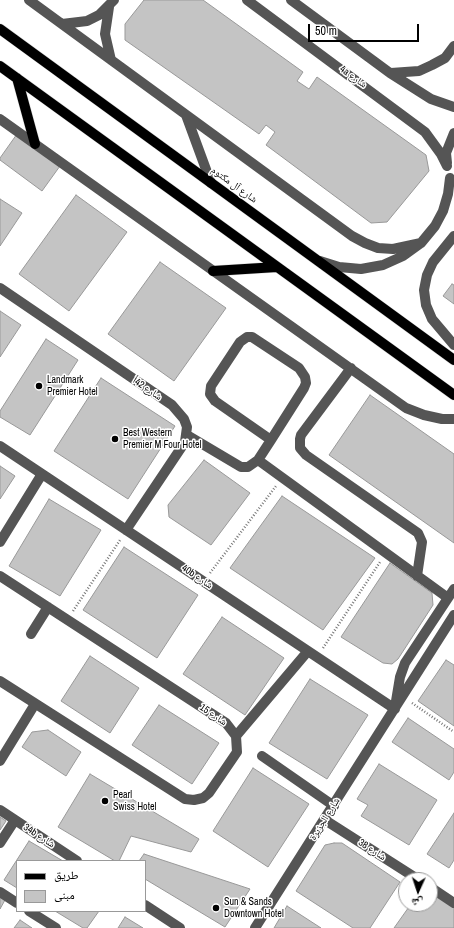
<!DOCTYPE html>
<meta charset="utf-8">
<style>
body{margin:0}
#map{position:relative;width:454px;height:928px;overflow:hidden;background:#fff;font-family:"Archivo Narrow","Noto Naskh Arabic",sans-serif}
canvas{display:block}
.legend{position:absolute;left:16px;top:860px;width:130px;height:52px;box-sizing:border-box;background:#fff;border:1px solid #999;margin:0;padding:5px 7px;list-style:none;font-size:12px;color:#000}
.legend li{display:flex;align-items:center;gap:8px;height:20px}
.legend b{width:20px;border:1px solid #999}
.north{position:absolute;left:398px;top:872px;width:40px;height:40px;box-sizing:border-box;background:#fff;border:1px solid #999;border-radius:50%;rotate:183deg;font-size:11px;font-weight:700;line-height:16px;text-align:center;color:#000}
.north::after{content:'';display:block;margin:auto;width:14px;height:18px;background:#000;clip-path:polygon(50% 0,100% 100%,50% 72%,0 100%)}
.scale{position:absolute;left:308px;top:24px;width:111px;height:18px;box-sizing:border-box;border:2px solid #000;border-top:0;padding-left:5px;font-size:12px;line-height:14px;white-space:nowrap;color:#000;-webkit-text-stroke:3px #fff;paint-order:stroke}
</style>
<div id="map">
<canvas width="454" height="928"></canvas>
<ul class="legend">
<li><b style="height:5px;background:#000"></b>طريق</li>
<li><b style="height:11px;background:#c4c4c4"></b>مبنى</li>
</ul>
<div class="north">ش</div>
<div class="scale">50 m</div>
</div>
<script>
const g = document.querySelector('canvas').getContext('2d');
g.lineJoin = 'round';
function paint(path, color) {
  g.fillStyle = color;
  g.fill(path, 'evenodd');
}
function poly(rows) {
  const path = new Path2D();
  for (const r of rows) {
    path.moveTo(r[0], r[1]);
    for (let i = 2; i < r.length; i += 2) path.lineTo(r[i], r[i + 1]);
  }
  return path;
}
function strokePath(path, color, width, dash) {
  g.strokeStyle = color;
  g.lineWidth = width;
  g.lineCap = dash ? 'butt' : 'round';
  g.setLineDash(dash || []);
  g.stroke(path);
}
function drawText(font, color, halo, rows, align = 'center') {
  g.font = font + ' "Archivo Narrow","Noto Naskh Arabic",sans-serif';
  g.lineWidth = 3;
  g.setLineDash([]);
  g.textBaseline = 'middle';
  g.strokeStyle = halo;
  g.fillStyle = color;
  for (const [text, x, y, turn = 0] of rows) {
    g.save();
    g.translate(x, y);
    g.rotate((+turn || 0) * Math.PI / 180);
    g.textAlign = isNaN(turn) ? turn : align;
    if (halo) g.strokeText(text, 0, 0);
    g.fillText(text, 0, 0);
    g.restore();
  }
}
const building = poly([
 [144,0,203,0,303,72,297,81,309,89,317,77,426,155,429,171,387,222,371,223,266,145,275,132,266,125,259,134,125,40,125,24,144,0],
 [17,134,60,166,42,191,0,160,0,158,17,134],
 [76,195,127,232,69,311,19,274,76,195],
 [0,199,22,213,0,246,0,199],
 [160,262,226,308,174,381,108,334,160,262],
 [452,284,454,285,454,304,443,296,452,284],
 [0,311,21,325,0,357,0,311],
 [46,339,78,360,30,435,0,417,0,411,46,339],
 [101,378,175,426,128,499,54,451,101,378],
 [370,395,454,454,454,543,329,455,370,395],
 [204,460,250,493,211,545,169,517,168,505,204,460],
 [0,466,15,476,0,499,0,466],
 [282,496,375,558,323,630,230,568,282,496],
 [49,499,101,530,60,596,9,566,49,499],
 [124,547,198,595,157,658,83,610,124,547],
 [390,563,432,593,433,605,398,659,392,664,383,663,341,637,390,563],
 [222,617,284,658,245,715,183,674,222,617],
 [90,656,139,688,110,733,61,701,90,656],
 [446,660,454,665,454,726,418,701,446,660],
 [310,679,368,715,327,779,269,743,310,679],
 [159,705,219,743,192,784,132,745,159,705],
 [408,718,454,749,454,772,449,780,392,742,408,718],
 [48,730,81,752,66,776,22,747,32,732,48,730],
 [379,764,437,800,409,845,361,816,368,805,357,799,379,764],
 [253,768,309,804,268,867,213,831,253,768],
 [90,774,199,839,191,852,131,836,119,861,115,861,58,827,90,774],
 [454,813,454,860,449,868,427,854,454,813],
 [0,817,6,821,0,830,0,817],
 [29,841,63,861,17,861,17,888,4,880,29,841],
 [334,843,342,843,400,882,370,928,353,928,296,891,325,845,334,843],
 [144,854,250,889,225,927,145,879,145,861,139,861,144,854],
 [430,891,454,908,454,928,394,928,411,904,430,904,430,891],
 [0,897,5,900,0,909,0,897],
 [287,906,321,928,274,928,287,906],
 [55,911,99,911,87,928,83,928,55,911],
 [125,917,143,928,118,928,125,917],
 [20,920,32,928,14,928,20,920]
]);
const path = poly([
 [210,573,276,486],
 [73,611,120,540],
 [323,648,380,562],
 [412,703,454,732]
]);
const minor = poly([
 [29,0,352,236,365,243,378,248,393,249,421,243],
 [247,0,425,132,441,154,447,166],
 [291,0,390,73,431,99,454,107],
 [109,7,105,34,111,60],
 [62,24,87,21,99,15,114,0],
 [391,73,419,71,432,65,445,58,454,46],
 [186,115,211,183],
 [0,119,406,408,424,415,442,419,454,419],
 [447,163,446,153,454,133],
 [454,236,433,262,427,275,424,290,426,305,432,319,454,345],
 [320,261,339,267,361,269,383,265,403,256,421,243,435,226,443,211,448,194,450,178],
 [0,288,172,405,184,419,187,427,185,442,126,530],
 [351,368,301,435,300,439,300,448,306,455,418,533,422,542,417,576],
 [187,435,241,467,248,467,258,460,271,440,304,388,306,383,305,377,299,368,252,337,247,337,240,342,211,386,210,394,215,401,271,440],
 [0,446,395,709],
 [258,460,448,598],
 [0,542,42,474],
 [0,576,226,723,236,736,237,752,209,793,203,798,194,800,185,799,0,681],
 [31,634,48,607],
 [395,707,400,677,405,663,454,589],
 [236,736,308,651],
 [262,756,334,806],
 [0,761,35,704],
 [0,810,77,861],
 [325,820,419,880],
 [0,843,15,820],
 [430,887,454,903],
 [0,892,17,903],
 [145,905,180,928],
 [29,911,56,928],
 [255,928,454,615]
]);
const major = poly([
 [0,29,454,360],
 [0,66,454,395],
 [17,78,35,144],
 [213,271,277,267]
]);
const markers = [
 [39,386,4,"#000"],
 [115,439,4,"#000"],
 [105,801,4,"#000"],
 [216,908,4,"#000"]
];
const streetNames = [
 ["4a شارع",353,77,36],
 ["شارع آل مكتوم",234,185,36],
 ["شارع 42أ",147,389,34],
 ["40b شارع",197,577,34],
 ["شارع 15",213,715,34],
 ["شارع الجزيرة",325,819,-58],
 ["34b شارع",39,836,33],
 ["شارع 38",372,850,33]
];
const poiNames = [
 ["Landmark",47,380],
 ["Premier Hotel",47,392],
 ["Best Western",123,433],
 ["Premier M Four Hotel",123,445],
 ["Pearl",113,795],
 ["Swiss Hotel",113,807],
 ["Sun & Sands",224,902],
 ["Downtown Hotel",224,914]
];
paint(building, '#c4c4c4');
strokePath(building, '#999', 1);
strokePath(major, '#dbdbdb', 11);
strokePath(path, '#777', 2.5, [1, 2]);
strokePath(minor, '#555', 10);
strokePath(major, '#000', 10);
for (const [x, y, r, color] of markers) {
  const dot = new Path2D();
  dot.arc(x, y, r, 0, 2 * Math.PI);
  g.fillStyle = color;
  g.fill(dot);
  strokePath(dot, '#fff', 1.5);
}
drawText('10px', '#000', '#fff', streetNames);
drawText('10px', '#000', '#fff', poiNames, 'left');
</script>
